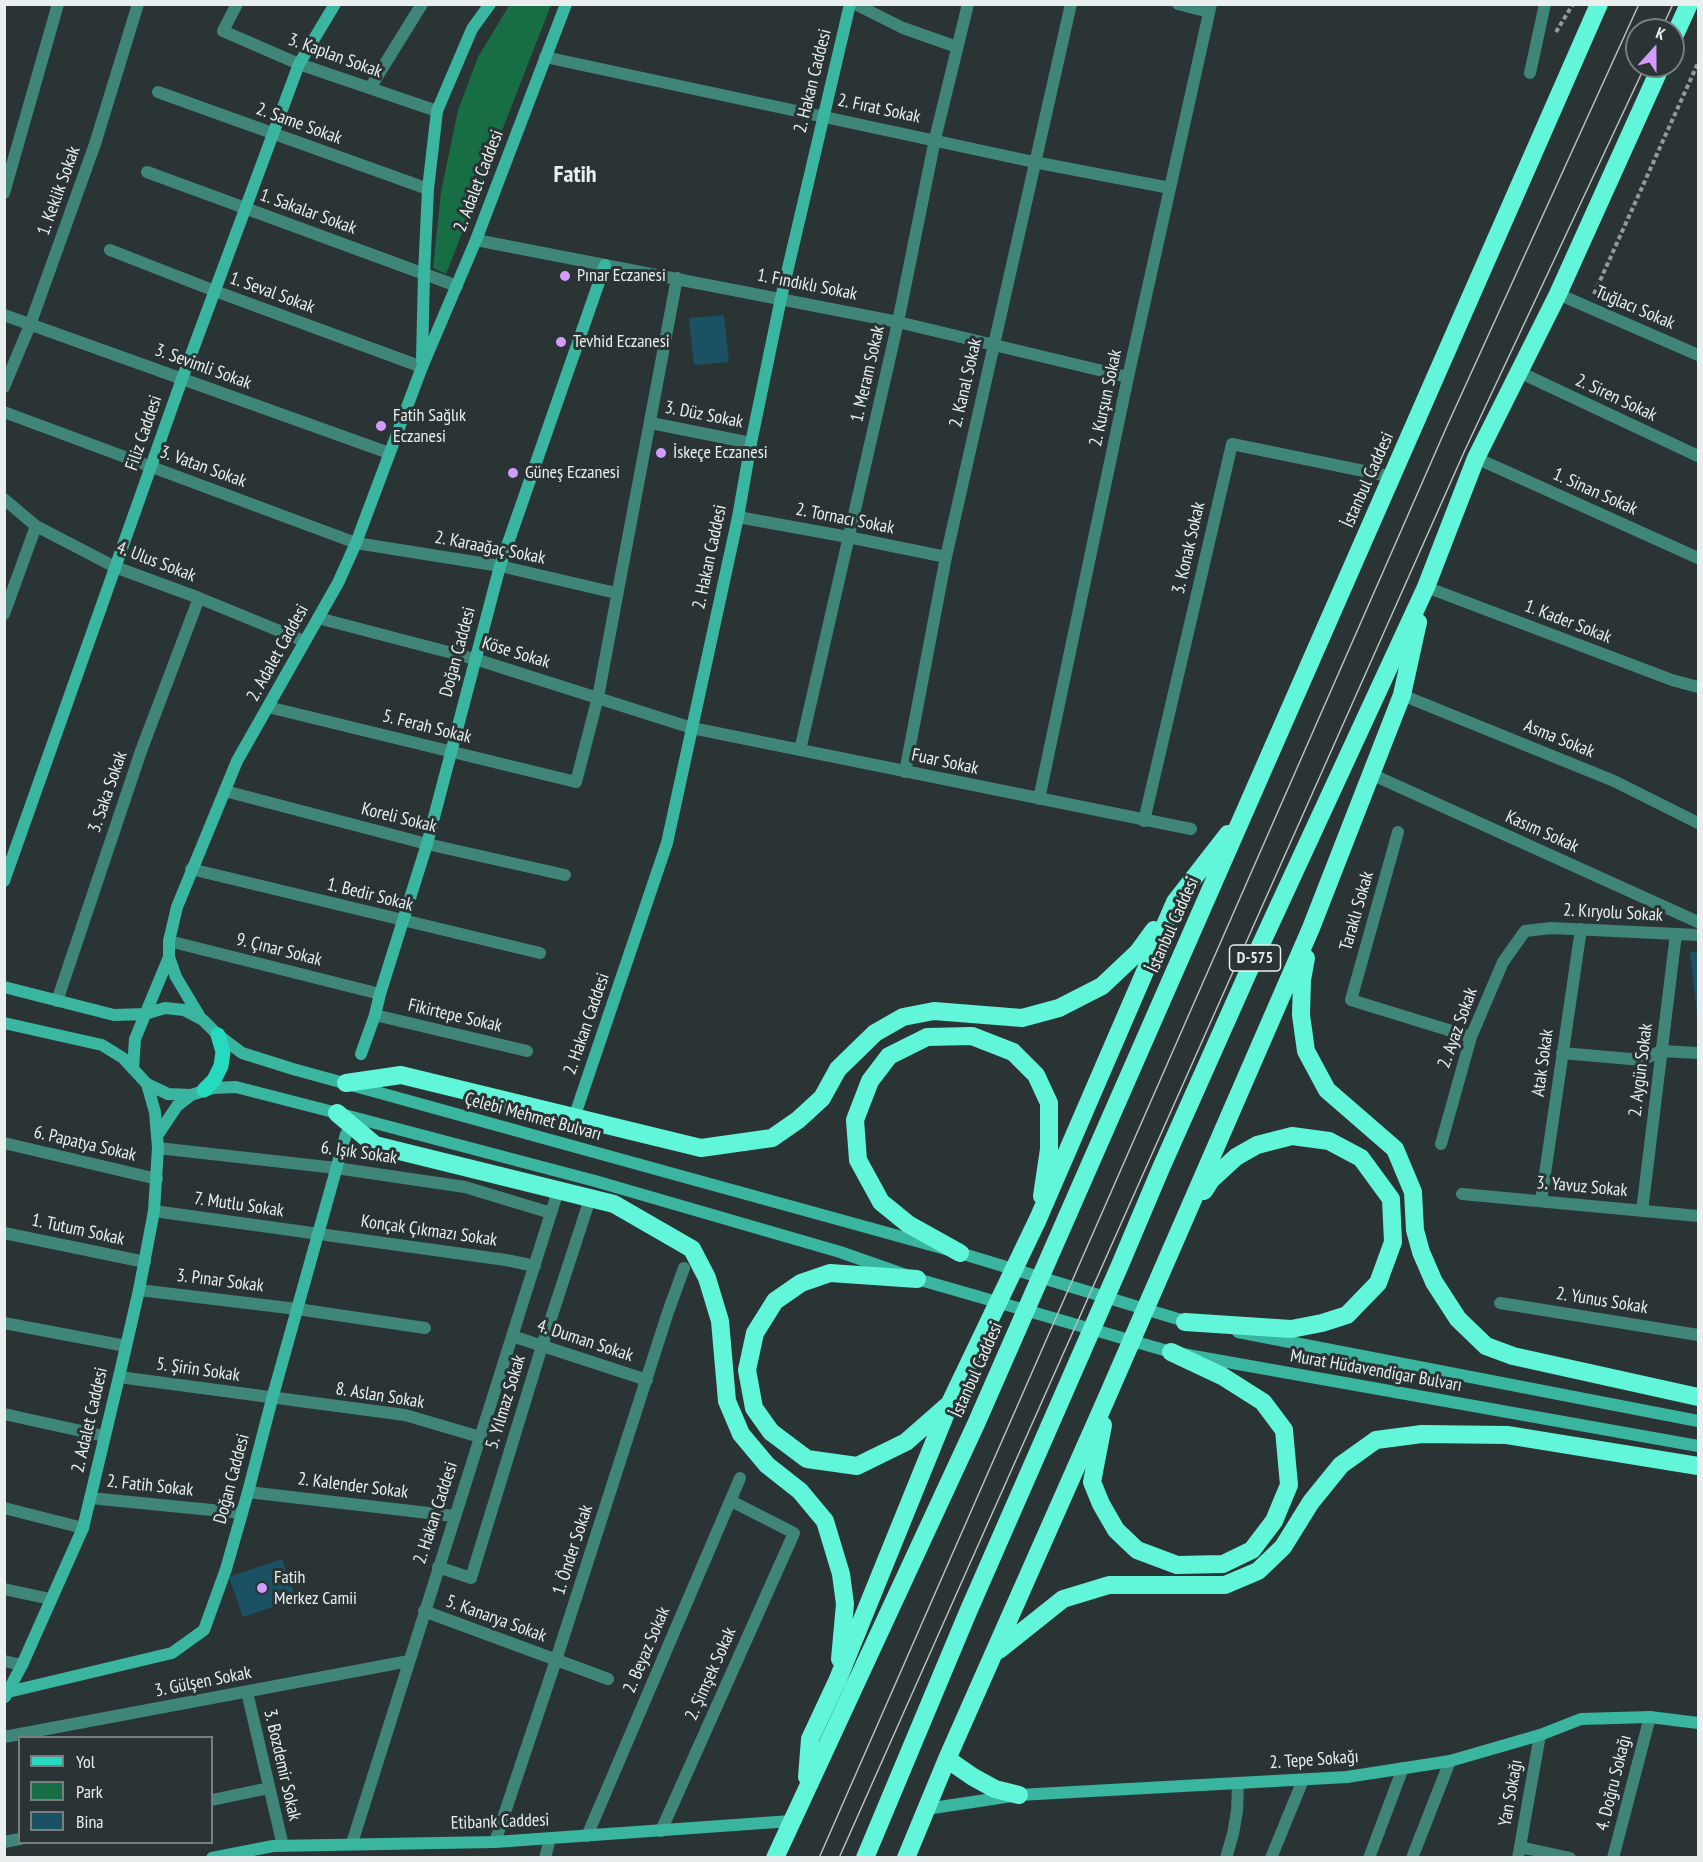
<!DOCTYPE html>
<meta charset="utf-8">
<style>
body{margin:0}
#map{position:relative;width:1703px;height:1862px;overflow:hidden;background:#2a3435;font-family:"PT Sans Narrow",sans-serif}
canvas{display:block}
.frame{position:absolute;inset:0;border:6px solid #e9efef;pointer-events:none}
.legend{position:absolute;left:18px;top:1736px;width:195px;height:108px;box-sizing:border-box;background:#2a3435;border:2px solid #767f7f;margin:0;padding:8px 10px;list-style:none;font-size:18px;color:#e9efef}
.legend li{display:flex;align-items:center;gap:12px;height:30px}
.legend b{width:30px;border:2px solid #767f7f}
.north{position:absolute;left:1625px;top:18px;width:60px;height:60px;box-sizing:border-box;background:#2a3435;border:2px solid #767f7f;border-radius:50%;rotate:21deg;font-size:16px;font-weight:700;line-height:24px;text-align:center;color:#e9efef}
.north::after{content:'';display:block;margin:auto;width:21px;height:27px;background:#d39cfc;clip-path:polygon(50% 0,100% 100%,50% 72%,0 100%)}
</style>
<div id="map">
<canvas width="1703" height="1862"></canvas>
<div class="frame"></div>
<ul class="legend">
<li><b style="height:8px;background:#25dabe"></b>Yol</li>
<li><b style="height:16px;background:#176e44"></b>Park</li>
<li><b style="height:16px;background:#1a5163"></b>Bina</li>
</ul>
<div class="north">K</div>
</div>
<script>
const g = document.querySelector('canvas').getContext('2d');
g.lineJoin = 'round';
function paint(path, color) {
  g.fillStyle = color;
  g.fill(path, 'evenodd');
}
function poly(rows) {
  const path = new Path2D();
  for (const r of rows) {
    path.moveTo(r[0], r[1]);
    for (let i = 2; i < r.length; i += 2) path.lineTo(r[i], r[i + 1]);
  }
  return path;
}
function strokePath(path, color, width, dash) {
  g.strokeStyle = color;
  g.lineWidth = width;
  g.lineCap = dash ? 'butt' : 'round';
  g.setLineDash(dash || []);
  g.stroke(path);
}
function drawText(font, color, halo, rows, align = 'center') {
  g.font = font + ' "PT Sans Narrow",sans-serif';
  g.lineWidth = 6;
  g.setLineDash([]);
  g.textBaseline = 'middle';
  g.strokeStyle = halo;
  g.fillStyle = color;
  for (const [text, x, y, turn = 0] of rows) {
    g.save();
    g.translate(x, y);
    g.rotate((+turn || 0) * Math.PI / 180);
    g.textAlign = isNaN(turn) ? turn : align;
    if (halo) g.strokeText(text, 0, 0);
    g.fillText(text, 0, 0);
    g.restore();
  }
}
const green = poly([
 [510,4,551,5,446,274,433,268,441,192,458,110,478,57]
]);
const building = poly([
 [724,315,729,362,694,365,689,318],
 [1690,952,1698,952,1698,1014,1697,1014],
 [282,1559,296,1599,243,1617,229,1577]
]);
const path = poly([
 [1556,32,1573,4],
 [1594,294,1698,63]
]);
const lane = poly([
 [1226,1858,1233,1834,1237,1811,1238,1783]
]);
const street = poly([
 [237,4,223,31,299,64,437,111],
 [855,4,903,28,957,47],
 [1178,4,1209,12],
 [545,57,1034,162,1170,188],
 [1530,73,1545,4],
 [370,88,422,4],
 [158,92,428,189],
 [147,172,457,286],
 [4,193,58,4],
 [476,240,898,322,1128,377],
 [110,250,215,291,422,367],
 [1558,294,1698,355],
 [4,315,389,453],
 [1519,372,1698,456],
 [4,387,30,325,95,144,138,4],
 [4,412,356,543,500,566,616,593],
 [651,423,751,443],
 [1476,458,1698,558],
 [4,499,36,526,115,567,199,598,304,641],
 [738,517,848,537,946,557],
 [1426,587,1672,680,1698,687],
 [4,614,36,526],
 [318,618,475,659,692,728,1191,829],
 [1402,695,1614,781,1698,823],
 [268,707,576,782,598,697,677,278],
 [800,750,898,322,935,139,968,4],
 [905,772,946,557,1071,4],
 [1371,774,1698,922],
 [225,791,427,844,565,875],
 [1039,799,1128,377,1211,4],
 [1144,821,1232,444,1393,477],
 [1398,832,1351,1000,1471,1037],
 [191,869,540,953],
 [169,941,380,994],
 [57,1001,141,751,199,598],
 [375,1015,527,1051],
 [1562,1053,1642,1060,1661,1051,1698,1053],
 [4,1143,157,1179],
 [1441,1144,1471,1037,1503,962,1525,931,1551,928,1698,935],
 [158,1148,336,1168,465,1187,551,1213],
 [1462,1194,1698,1216],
 [1541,1201,1581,929],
 [154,1211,506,1260,535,1266],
 [1642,1211,1676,934],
 [4,1233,145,1262],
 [139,1290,297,1309,425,1328],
 [1500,1303,1698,1335],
 [4,1323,126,1346],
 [512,1336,647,1380],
 [119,1377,405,1415,480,1437],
 [4,1414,104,1436],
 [248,1492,454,1516],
 [90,1498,242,1513],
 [4,1508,83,1528],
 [438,1567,471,1578,542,1346,588,1205],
 [4,1589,50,1599],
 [424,1611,608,1679],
 [4,1661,22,1665],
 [247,1692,283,1846],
 [4,1737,409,1661],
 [212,1800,269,1788],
 [661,1831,794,1533,731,1501],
 [587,1836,740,1478],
 [4,1842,20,1839],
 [495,1842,556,1660,668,1312,684,1268],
 [352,1843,557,1194],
 [1520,1847,1570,1858],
 [545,1858,550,1839],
 [1271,1858,1303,1780],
 [1369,1858,1403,1768],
 [1412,1858,1450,1761],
 [1518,1858,1540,1735],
 [1613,1858,1650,1717]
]);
const secondary = poly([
 [422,360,424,274,428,189,437,111,472,29,490,4],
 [4,881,182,379,299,64,335,4],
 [4,987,114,1015,145,1014,165,1008,184,1010,203,1020,218,1035,242,1053,293,1069,960,1253,1191,1323],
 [200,1017,176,977,169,957,169,941,177,907,237,761,338,583,356,543,422,367,476,240,566,4],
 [4,1023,102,1045,123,1058,147,1084,168,1094,191,1095,213,1088,236,1087,337,1113,595,1181,840,1252,917,1279,1171,1352,1698,1446],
 [361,1054,375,1015,380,994,427,844,500,566,605,265],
 [133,1069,135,1039,169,957],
 [577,1109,667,843,738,517,751,443,781,298,850,4],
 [157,1136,177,1106,191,1095],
 [1238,1332,1698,1421],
 [8,1692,172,1653,204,1630,226,1569,248,1492,272,1399,346,1134],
 [5,1697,22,1665,83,1528,119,1377,139,1290,154,1211,158,1148,155,1112,147,1084],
 [926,1809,1019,1795,1347,1777,1450,1761,1540,1735,1581,1719,1650,1717,1698,1723],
 [212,1858,273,1846,495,1842,791,1821]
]);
const primary = poly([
 [204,1090,214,1080,221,1066,223,1052,218,1035]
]);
const highway = poly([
 [1673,39,1689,4],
 [1306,958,1302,980,1301,1015,1306,1051,1327,1090,1395,1149,1413,1192,1415,1230,1421,1252,1434,1282,1458,1319,1486,1346,1513,1356,1698,1397],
 [346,1083,401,1075,701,1148,772,1138,798,1120,822,1098,838,1069,875,1033,903,1017,934,1011,1022,1018,1059,1008,1102,986,1138,952,1154,930],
 [337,1113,375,1145,614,1204,692,1249,707,1278,720,1321,727,1401,741,1434,767,1465,800,1491,825,1521,841,1574,845,1604,840,1659],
 [960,1253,908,1224,881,1202,858,1160,855,1120,870,1081,889,1056,927,1037,972,1036,1013,1052,1036,1075,1049,1103,1049,1149,1042,1196],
 [917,1279,830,1273,801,1283,775,1301,755,1333,747,1370,754,1408,771,1432,807,1459,857,1466,906,1442,947,1406],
 [1185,1322,1291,1329,1322,1323,1347,1315,1378,1283,1393,1242,1391,1199,1361,1158,1329,1141,1292,1136,1257,1145,1236,1157,1211,1180,1204,1191],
 [1103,1425,1092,1482,1101,1504,1116,1530,1137,1550,1177,1565,1223,1564,1252,1550,1274,1521,1289,1485,1284,1430,1263,1402,1222,1376,1171,1352],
 [999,1650,1063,1599,1109,1585,1225,1585,1258,1571,1283,1547,1311,1502,1341,1465,1376,1440,1422,1434,1507,1435,1698,1466],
 [947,1759,973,1777,995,1789,1019,1795],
 [807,1777,810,1739,838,1679,950,1403,1038,1219,1175,902,1228,834],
 [775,1858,976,1424,1599,4],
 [865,1858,968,1612,1120,1265,1161,1168,1250,968,1426,587,1476,458,1558,294,1661,66],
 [906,1858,947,1759,1108,1395,1311,928,1402,695,1418,622]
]);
const tram = poly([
 [1661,30,1673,4],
 [819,1858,1447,426,1639,4],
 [839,1858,1465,450,1645,66]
]);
const markers = [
 [565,276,6,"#d39cfc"],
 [561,342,6,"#d39cfc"],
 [381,426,6,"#d39cfc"],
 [661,453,6,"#d39cfc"],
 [513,473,6,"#d39cfc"],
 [262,1588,6,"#d39cfc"]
];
const shields = [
 [1255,958,51]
];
const shieldNames = [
 ["D-575",1255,958]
];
const streetNames = [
 ["3. Kaplan Sokak",335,56,20],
 ["2. Hakan Caddesi",813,81,-76],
 ["2. Fırat Sokak",879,109,12],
 ["2. Same Sokak",299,124,20],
 ["2. Adalet Caddesi",479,181,-69],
 ["1. Keklik Sokak",59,191,-70],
 ["1. Sakalar Sokak",308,212,20],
 ["1. Fındıklı Sokak",807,285,11],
 ["1. Seval Sokak",272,293,20],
 ["Tuğlacı Sokak",1635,308,23],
 ["3. Sevimli Sokak",203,367,20],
 ["1. Meram Sokak",868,374,-77],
 ["2. Kanal Sokak",966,383,-77],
 ["2. Kurşun Sokak",1106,398,-78],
 ["2. Siren Sokak",1616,398,25],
 ["3. Düz Sokak",704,415,11],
 ["Filiz Caddesi",144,433,-71],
 ["3. Vatan Sokak",203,467,20],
 ["İstanbul Caddesi",1368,480,-66],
 ["1. Sinan Sokak",1595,492,24],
 ["2. Tornacı Sokak",845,519,11],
 ["2. Karaağaç Sokak",490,548,11],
 ["3. Konak Sokak",1189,548,-77],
 ["2. Hakan Caddesi",710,557,-78],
 ["4. Ulus Sokak",156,562,21],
 ["1. Kader Sokak",1568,622,21],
 ["Doğan Caddesi",458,652,-75],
 ["2. Adalet Caddesi",278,653,-61],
 ["Köse Sokak",516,653,17],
 ["5. Ferah Sokak",427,727,14],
 ["Asma Sokak",1559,739,22],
 ["Fuar Sokak",945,762,12],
 ["3. Saka Sokak",108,792,-71],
 ["Koreli Sokak",399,818,14],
 ["Kasım Sokak",1542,832,24],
 ["1. Bedir Sokak",370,895,14],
 ["Taraklı Sokak",1357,911,-74],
 ["2. Kıryolu Sokak",1613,913,3],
 ["İstanbul Caddesi",1173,925,-66],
 ["9. Çınar Sokak",279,950,14],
 ["Fikirtepe Sokak",455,1016,13],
 ["2. Hakan Caddesi",587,1024,-71],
 ["2. Ayaz Sokak",1458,1028,-70],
 ["Atak Sokak",1543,1063,-82],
 ["2. Aygün Sokak",1641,1070,-83],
 ["Çelebi Mehmet Bulvarı",533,1117,15],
 ["6. Papatya Sokak",85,1144,13],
 ["6. Işık Sokak",359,1153,8],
 ["3. Yavuz Sokak",1582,1187,5],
 ["7. Mutlu Sokak",239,1205,8],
 ["1. Tutum Sokak",78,1230,12],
 ["Konçak Çıkmazı Sokak",429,1231,8],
 ["3. Pınar Sokak",220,1281,7],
 ["2. Yunus Sokak",1602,1301,9],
 ["4. Duman Sokak",585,1341,18],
 ["5. Şirin Sokak",198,1370,8],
 ["İstanbul Caddesi",977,1370,-66],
 ["Murat Hüdavendigar Bulvarı",1376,1371,10],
 ["8. Aslan Sokak",380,1396,9],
 ["5. Yılmaz Sokak",506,1402,-73],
 ["2. Adalet Caddesi",90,1420,-77],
 ["Doğan Caddesi",232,1479,-75],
 ["2. Fatih Sokak",150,1486,6],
 ["2. Kalender Sokak",353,1486,7],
 ["2. Hakan Caddesi",436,1513,-72],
 ["1. Önder Sokak",573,1550,-72],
 ["5. Kanarya Sokak",496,1619,20],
 ["2. Beyaz Sokak",647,1650,-67],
 ["2. Şimşek Sokak",711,1674,-66],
 ["3. Gülşen Sokak",203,1682,-11],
 ["2. Tepe Sokağı",1314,1760,-4],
 ["3. Bozdemir Sokak",282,1765,77],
 ["4. Doğru Sokağı",1614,1783,-76],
 ["Yan Sokağı",1511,1793,-80],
 ["Etibank Caddesi",500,1822,-2]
];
const poiNames = [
 ["Pınar Eczanesi",577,276],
 ["Tevhid Eczanesi",573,342],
 ["Fatih Sağlık",393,416],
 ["Eczanesi",393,437],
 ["İskeçe Eczanesi",673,453],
 ["Güneş Eczanesi",525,473],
 ["Fatih",274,1578],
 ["Merkez Camii",274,1599]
];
const districtNames = [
 ["Fatih",575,175]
];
paint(green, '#176e44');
paint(building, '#1a5163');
strokePath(path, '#929a9a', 4, [4.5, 3]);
strokePath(lane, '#408678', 12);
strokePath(street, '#408678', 12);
strokePath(secondary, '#39b5a0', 12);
strokePath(primary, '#25dabe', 15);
strokePath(highway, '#61f5d9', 18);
strokePath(tram, '#b8bfbf', 1.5);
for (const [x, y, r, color] of markers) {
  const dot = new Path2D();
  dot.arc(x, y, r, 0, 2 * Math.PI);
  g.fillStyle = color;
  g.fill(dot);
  strokePath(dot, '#2a3435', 2);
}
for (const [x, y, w] of shields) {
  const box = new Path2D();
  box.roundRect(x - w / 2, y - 13, w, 26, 4.5);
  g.fillStyle = '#2a3435';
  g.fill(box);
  strokePath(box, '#e9efef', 1.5);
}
drawText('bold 16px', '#e9efef', null, shieldNames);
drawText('18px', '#e9efef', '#2a3435', streetNames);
drawText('18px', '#e9efef', '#2a3435', poiNames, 'left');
drawText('bold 24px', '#e9efef', '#2a3435', districtNames);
</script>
